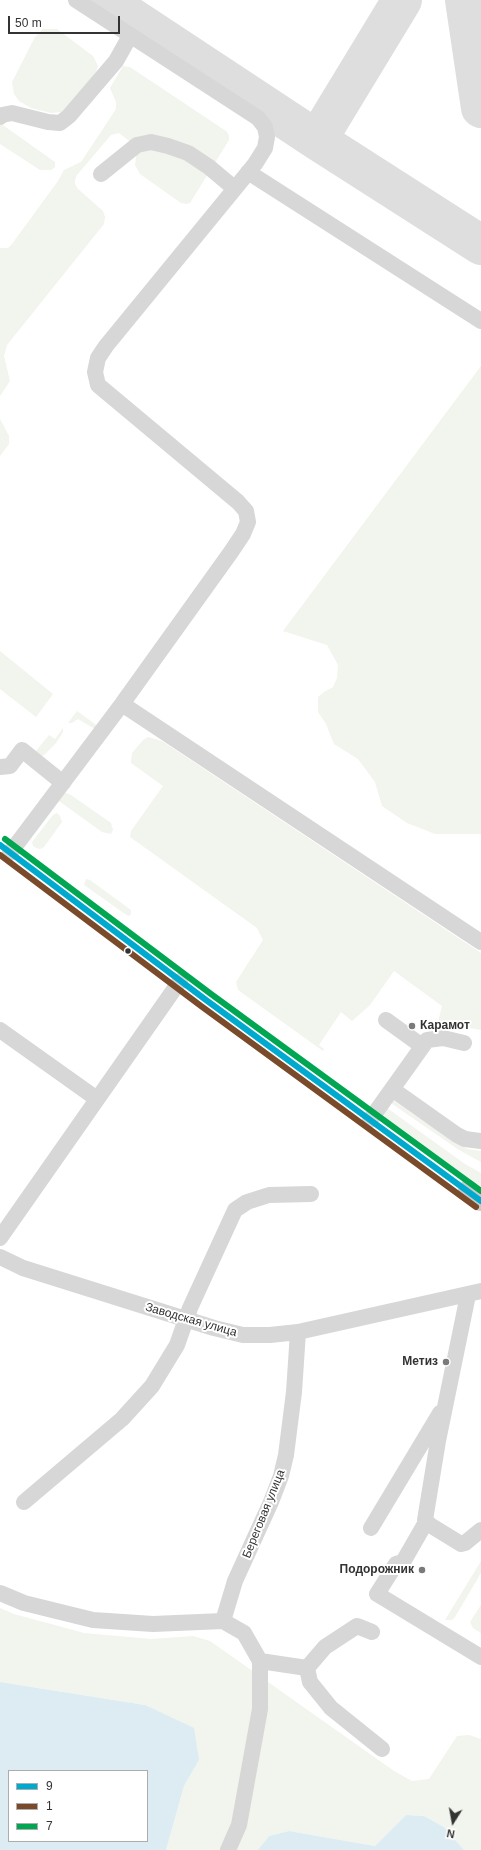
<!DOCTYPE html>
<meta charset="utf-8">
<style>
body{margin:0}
#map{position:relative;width:481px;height:1850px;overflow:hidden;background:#fff;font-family:Arial,sans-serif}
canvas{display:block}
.legend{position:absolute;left:8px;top:1770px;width:140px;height:72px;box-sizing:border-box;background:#fff;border:1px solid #adadad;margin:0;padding:5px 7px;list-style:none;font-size:12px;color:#333}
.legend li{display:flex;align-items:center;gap:8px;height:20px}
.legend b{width:20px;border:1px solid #adadad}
.north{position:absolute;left:433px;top:1802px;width:40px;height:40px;-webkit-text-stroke:3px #fff;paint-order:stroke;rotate:191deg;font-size:11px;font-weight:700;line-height:16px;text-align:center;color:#333}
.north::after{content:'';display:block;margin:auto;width:14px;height:18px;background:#333;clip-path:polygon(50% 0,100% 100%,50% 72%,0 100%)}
.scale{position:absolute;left:8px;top:16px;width:112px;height:18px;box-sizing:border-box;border:2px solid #333;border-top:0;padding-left:5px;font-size:12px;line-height:14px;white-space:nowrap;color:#333;-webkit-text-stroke:3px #fff;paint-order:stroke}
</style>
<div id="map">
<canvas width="481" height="1850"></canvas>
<ul class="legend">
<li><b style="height:5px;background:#00a9ce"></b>9</li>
<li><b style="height:5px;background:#7a4b2a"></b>1</li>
<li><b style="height:5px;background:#00a651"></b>7</li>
</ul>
<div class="north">N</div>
<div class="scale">50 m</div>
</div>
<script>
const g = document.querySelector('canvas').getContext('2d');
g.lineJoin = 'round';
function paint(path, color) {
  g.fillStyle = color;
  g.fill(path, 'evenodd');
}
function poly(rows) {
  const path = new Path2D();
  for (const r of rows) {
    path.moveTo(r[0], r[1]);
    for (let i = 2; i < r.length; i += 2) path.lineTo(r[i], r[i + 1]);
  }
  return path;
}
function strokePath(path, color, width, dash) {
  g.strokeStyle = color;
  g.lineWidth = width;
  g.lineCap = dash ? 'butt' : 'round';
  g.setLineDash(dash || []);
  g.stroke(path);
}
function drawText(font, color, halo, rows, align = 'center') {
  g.font = font + ' Arial,sans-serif';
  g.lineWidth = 4;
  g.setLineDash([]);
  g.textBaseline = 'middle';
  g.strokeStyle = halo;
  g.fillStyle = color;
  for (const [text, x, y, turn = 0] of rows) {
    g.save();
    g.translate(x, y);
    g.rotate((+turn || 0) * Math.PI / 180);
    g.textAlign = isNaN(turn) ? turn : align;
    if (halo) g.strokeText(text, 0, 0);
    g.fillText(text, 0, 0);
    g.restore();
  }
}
const green = poly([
 [43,29,57,29,93,56,98,66,96,72,77,100,61,112,51,113,31,108,19,101,14,94,12,82,35,37],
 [123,66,130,67,226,131,229,135,229,140,190,203,186,204,181,203,140,174,135,165,137,150,133,144,119,133,111,135,77,175,75,180,75,184,78,189,103,211,105,217,104,224,7,345,4,356,10,381,0,396,0,248,8,248,12,244,58,181,64,170,81,162,116,109,116,102,110,88],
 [0,123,55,162,55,167,51,170,40,170,0,144],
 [481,366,481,834,435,834,407,823,382,806,375,782,358,759,334,744,326,724,318,712,318,697,324,692,333,687,337,678,338,665,327,645,283,631],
 [0,419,9,436,9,444,0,456],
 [0,651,53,694,36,717,0,689],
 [77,711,95,724,100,728,95,729,78,719,72,723,68,723],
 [63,728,63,732,56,743,44,755,39,757,36,751,49,735,55,739],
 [148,737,162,741,481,953,481,1030,438,1022,442,1006,394,971,370,1005,352,1021,341,1012,319,1045,324,1049,323,1051,238,990,236,982,263,940,257,928,130,837,131,831,163,786,131,763,132,753,143,740],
 [66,793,71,795,111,823,113,830,111,834,102,832,59,801,62,794],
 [57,813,60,816,62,822,44,847,40,849,36,848,33,846,32,842,53,815],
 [86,879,90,880,131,910,131,914,129,916,125,914,84,885],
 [393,1100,455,1143,468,1149,481,1151,481,1162,459,1150,388,1101],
 [387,1108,465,1164,481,1173,481,1195,381,1122,379,1119],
 [481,1561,481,1573,455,1617,452,1620,445,1620],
 [481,1605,481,1633,473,1628,470,1622],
 [0,1608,14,1614,84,1633,151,1639,193,1636,210,1641,394,1771,412,1781,429,1779,457,1736,469,1735,481,1739,481,1850,464,1850,444,1827,424,1816,406,1815,375,1846,289,1831,269,1836,258,1850,166,1850,184,1786,199,1760,145,1705,0,1682]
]);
const water = poly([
 [0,1682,145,1705,194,1728,199,1760,184,1786,166,1850,0,1850],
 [9,1771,147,1771,147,1841,9,1841],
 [406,1815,424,1816,444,1827,464,1850,258,1850,269,1836,289,1831,375,1846]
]);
const taxiway = poly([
 [105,0,317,140,481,245],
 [465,0,481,108],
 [317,140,402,0]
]);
const minor = poly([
 [0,117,2,115,12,113,48,122,60,123,69,116,116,61,130,36],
 [248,172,481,321],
 [101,174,137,145,151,142,168,146,188,153,209,167,234,188],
 [122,704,481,942],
 [0,767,10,766,22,750,63,783],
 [10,853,122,704,231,552,243,534,248,522,246,511,238,502,98,385,95,372,98,358,106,346,255,164,265,148,267,137,265,127,258,118,76,0],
 [386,1020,422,1046],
 [0,1030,97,1099],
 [392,1089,457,1135,465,1139,481,1141],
 [370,1120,427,1040,443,1038,464,1043],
 [0,1238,180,981],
 [0,1257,23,1268,214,1328,243,1335,270,1335,298,1332,481,1291],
 [468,1295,438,1441,425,1520,430,1525,461,1544,465,1543,481,1530],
 [24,1502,122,1419,152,1386,177,1345,190,1308,235,1210,247,1202,269,1195,311,1194],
 [426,1522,403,1562,396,1564,377,1594,481,1657],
 [371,1528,440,1413],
 [0,1593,24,1603,93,1620,153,1624,223,1621,244,1633,260,1661,260,1709,239,1825,228,1850],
 [223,1621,235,1581,271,1502,281,1476,286,1455,294,1392,298,1332],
 [260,1661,307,1668],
 [307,1668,310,1682,331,1708,382,1749],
 [307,1668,325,1647,357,1626,372,1632]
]);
const major = poly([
 [468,1190,481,1201]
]);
const bus1 = poly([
 [0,845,206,1000,481,1201]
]);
const bus2 = poly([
 [0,855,201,1006,476,1207]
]);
const bus3 = poly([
 [5,839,211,994,481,1191]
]);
const markers = [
 [128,951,3.5,"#333"],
 [412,1026,4,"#7a7a7a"],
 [446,1362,4,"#7a7a7a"],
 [422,1570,4,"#7a7a7a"]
];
const poiNames = [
 ["Карамот",420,1026,"left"],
 ["Метиз",438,1362],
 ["Подорожник",414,1570]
];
const streetNames = [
 ["Заводская улица",191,1320,16],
 ["Береговая улица",264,1514,-68]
];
paint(green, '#f1f5ed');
paint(water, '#ddebf3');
strokePath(taxiway, '#dedede', 40);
strokePath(minor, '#d7d7d7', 16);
strokePath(major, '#cacaca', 20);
strokePath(bus1, '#00a9ce', 6);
strokePath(bus2, '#7a4b2a', 6);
strokePath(bus3, '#00a651', 6);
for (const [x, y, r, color] of markers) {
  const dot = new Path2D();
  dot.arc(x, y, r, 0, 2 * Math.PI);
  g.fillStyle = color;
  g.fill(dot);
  strokePath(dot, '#fff', 1.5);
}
drawText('bold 12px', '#333', '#fff', poiNames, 'right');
drawText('12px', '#333', '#fff', streetNames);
</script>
